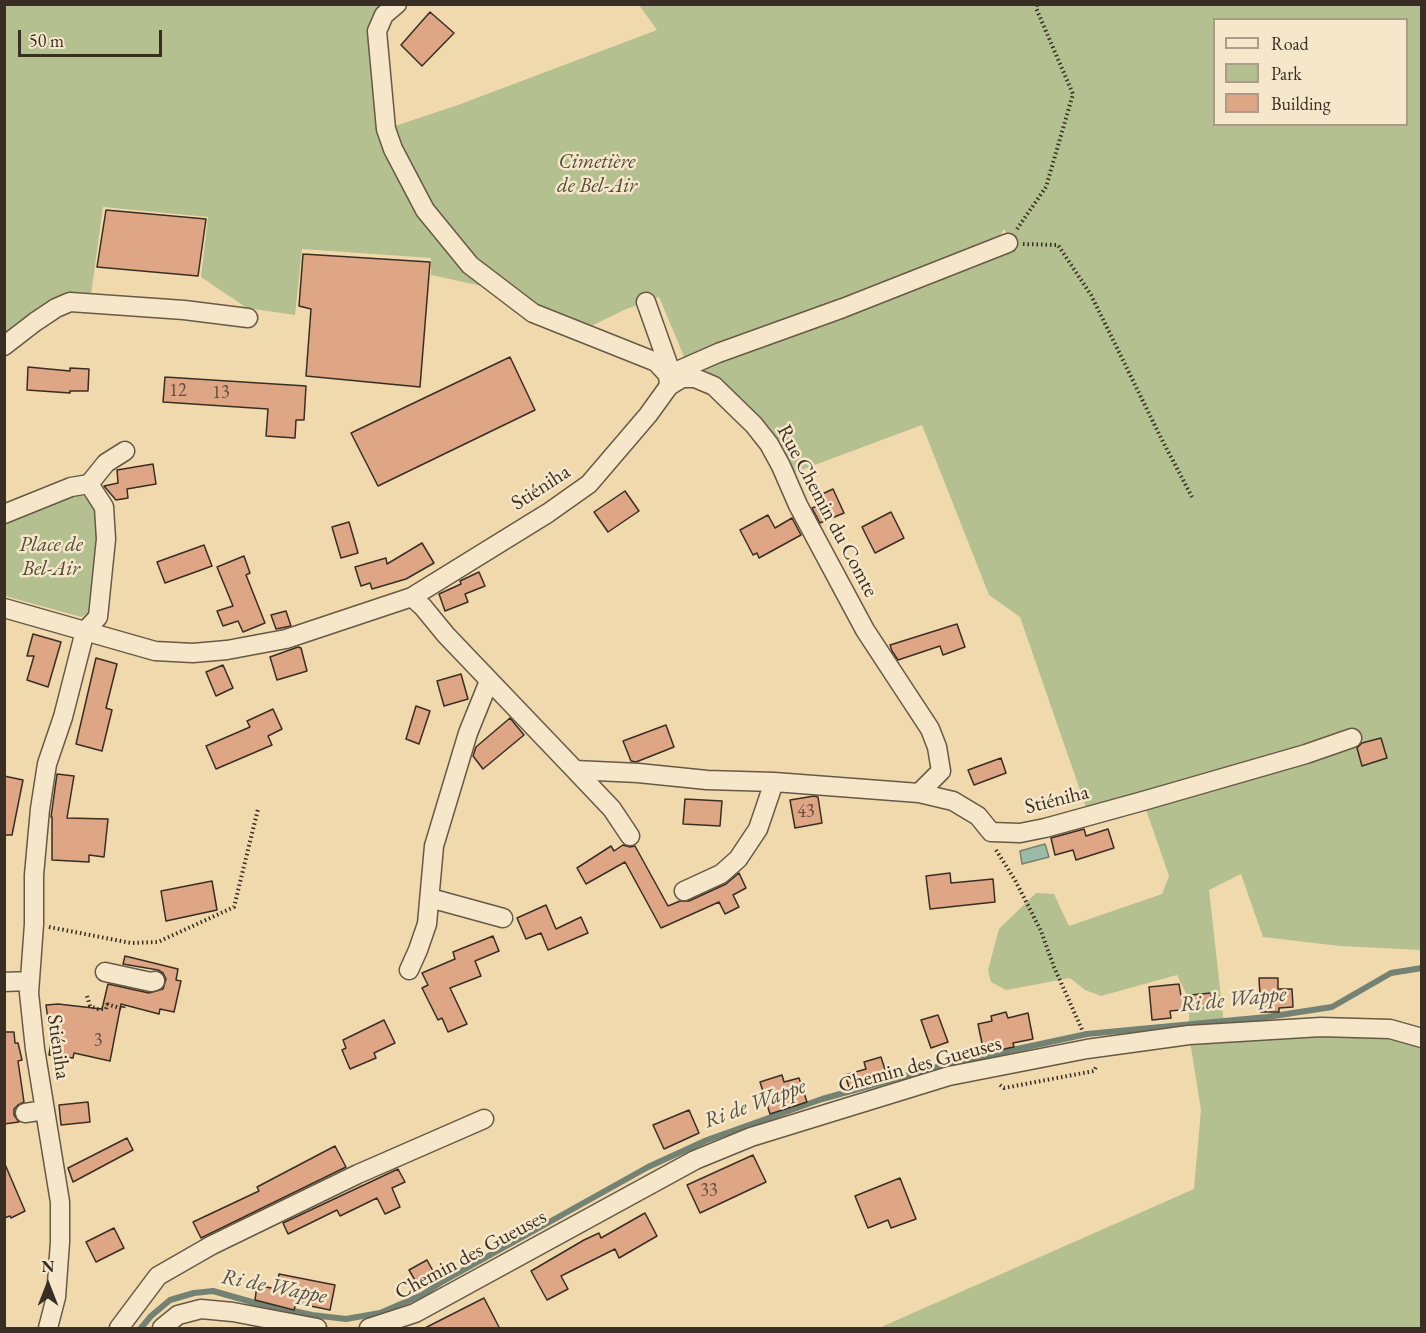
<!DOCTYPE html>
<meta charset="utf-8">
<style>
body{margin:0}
#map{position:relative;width:1426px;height:1333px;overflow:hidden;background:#f1d9ae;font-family:"EB Garamond",serif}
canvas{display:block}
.frame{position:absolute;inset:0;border:6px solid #382e24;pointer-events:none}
.legend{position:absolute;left:1213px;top:18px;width:195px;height:108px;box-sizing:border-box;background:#f6e6ca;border:2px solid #aa9c88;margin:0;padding:8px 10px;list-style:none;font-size:18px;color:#382e24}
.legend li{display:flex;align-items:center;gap:12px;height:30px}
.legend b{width:30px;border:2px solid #aa9c88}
.north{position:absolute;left:18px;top:1255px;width:60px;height:60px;-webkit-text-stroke:4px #f6e6ca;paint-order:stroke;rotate:0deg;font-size:16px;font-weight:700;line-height:24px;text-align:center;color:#382e24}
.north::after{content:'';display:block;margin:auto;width:21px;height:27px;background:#382e24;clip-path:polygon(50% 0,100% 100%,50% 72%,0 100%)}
.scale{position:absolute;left:18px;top:30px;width:144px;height:27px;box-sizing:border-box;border:3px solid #382e24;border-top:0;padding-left:8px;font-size:18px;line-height:21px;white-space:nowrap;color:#382e24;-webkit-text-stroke:4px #f6e6ca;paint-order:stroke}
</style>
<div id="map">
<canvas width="1426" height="1333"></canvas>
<div class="frame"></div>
<ul class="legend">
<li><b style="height:8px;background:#f6e6ca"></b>Road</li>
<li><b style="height:16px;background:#b4c08f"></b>Park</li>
<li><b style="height:16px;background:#dea685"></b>Building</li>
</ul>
<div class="north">N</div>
<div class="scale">50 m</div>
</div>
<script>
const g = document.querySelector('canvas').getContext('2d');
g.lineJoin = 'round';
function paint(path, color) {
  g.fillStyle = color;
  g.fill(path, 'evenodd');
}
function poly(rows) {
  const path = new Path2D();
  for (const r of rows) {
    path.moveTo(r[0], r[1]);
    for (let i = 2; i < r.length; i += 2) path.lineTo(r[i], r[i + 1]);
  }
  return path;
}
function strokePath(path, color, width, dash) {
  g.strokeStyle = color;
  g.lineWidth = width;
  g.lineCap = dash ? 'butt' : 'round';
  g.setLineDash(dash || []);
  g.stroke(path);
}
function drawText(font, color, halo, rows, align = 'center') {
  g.font = font + ' "EB Garamond",serif';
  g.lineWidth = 5;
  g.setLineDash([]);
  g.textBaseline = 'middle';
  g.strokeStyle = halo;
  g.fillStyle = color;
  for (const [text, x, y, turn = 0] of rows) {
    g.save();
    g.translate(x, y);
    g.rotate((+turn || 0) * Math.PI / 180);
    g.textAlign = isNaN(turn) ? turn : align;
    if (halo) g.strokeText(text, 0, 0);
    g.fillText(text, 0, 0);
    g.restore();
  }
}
const green = poly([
 [5,5,397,5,384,15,386,129,458,105,657,30,639,5,1421,5,1421,950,1340,946,1263,937,1241,874,1209,890,1225,1033,1421,1038,1421,1328,879,1328,1194,1189,1201,1110,1189,1035,1189,999,1177,975,1101,996,1085,990,1070,978,1006,990,991,982,988,970,999,929,1036,893,1054,894,1069,926,1162,894,1169,876,1143,801,1089,816,1020,617,989,595,922,425,785,476,781,466,694,372,1017,249,1004,229,991,250,687,367,683,354,659,297,624,310,579,332,505,291,431,275,431,258,302,249,295,315,247,308,201,277,208,217,103,207,90,302,70,302,5,353],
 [1214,20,1406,20,1406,124,1214,124],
 [78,493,88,499,95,508,101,529,91,611,81,617,5,596,5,523,67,494]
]);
const water = poly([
 [1045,844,1049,857,1022,864,1020,851,1045,844]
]);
const stream = poly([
 [141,1328,151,1316,170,1300,194,1293,213,1291,252,1302,312,1315,346,1319,380,1313,422,1295,440,1283,648,1167,707,1140,822,1099,952,1063,1087,1034,1267,1017,1332,1007,1391,973,1422,968]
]);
const building = poly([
 [430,12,454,33,422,66,401,45,430,12],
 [106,210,206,219,198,276,97,267,106,210],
 [303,254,430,262,420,387,306,376,311,309,299,306,303,254],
 [510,357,535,410,378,486,351,433,510,357],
 [28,367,70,371,70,368,89,369,88,391,70,391,70,393,27,390,28,367],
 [165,377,306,386,304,420,296,420,295,438,266,436,268,409,163,402,165,377],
 [153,464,156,484,127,489,128,498,116,500,104,486,118,483,117,470,153,464],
 [833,489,844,513,820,523,812,508,821,505,818,496,833,489],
 [625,491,639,511,608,532,594,512,625,491],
 [891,512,904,538,875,553,862,527,891,512],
 [768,515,775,528,792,518,801,535,759,558,757,553,753,555,740,530,768,515],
 [349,522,358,553,341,558,332,527,349,522],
 [422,543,434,563,406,579,372,589,370,583,361,586,355,567,386,558,387,564,422,543],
 [204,545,212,566,165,583,157,562,204,545],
 [244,556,250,573,246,575,265,623,243,632,238,621,223,626,217,611,233,606,217,567,244,556],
 [479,572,485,586,465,594,468,602,445,611,439,594,461,584,460,581,479,572],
 [286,611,291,626,276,629,271,615,286,611],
 [957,624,965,647,943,655,940,646,898,660,892,651,890,645,957,624],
 [33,634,61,642,48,687,27,680,34,656,27,656,33,634],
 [298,647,301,648,307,671,277,680,270,657,298,647],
 [96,658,117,664,106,708,112,710,102,751,76,744,96,658],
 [223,665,233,688,216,696,206,672,223,665],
 [461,674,468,699,444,706,437,681,461,674],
 [416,706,430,711,419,744,406,739,416,706],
 [273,709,282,729,268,736,272,745,216,769,206,746,250,727,247,721,273,709],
 [510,718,524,735,483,769,473,756,476,747,510,718],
 [666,725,674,747,636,762,631,761,623,741,666,725],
 [1381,738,1387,758,1362,766,1357,748,1362,743,1381,738],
 [1001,758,1006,773,974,785,968,770,1001,758],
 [57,774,74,776,67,818,108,819,104,857,89,855,89,862,52,860,52,817,51,817,57,774],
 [4,776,23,780,12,835,4,835,4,776],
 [814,796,818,797,822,823,795,828,790,800,814,796],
 [685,799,722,801,720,826,683,824,685,799],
 [1084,829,1086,836,1108,829,1114,848,1076,860,1073,850,1055,855,1051,838,1084,829],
 [623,845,630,847,635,846,668,906,680,901,689,901,726,884,739,873,746,888,733,895,739,907,725,914,719,902,661,928,625,862,586,884,577,868,611,846,614,851,623,845],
 [950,873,951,883,993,879,995,902,930,909,926,876,950,873],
 [212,881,217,910,166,921,161,891,212,881],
 [546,905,556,929,581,917,588,933,548,950,541,933,526,939,517,918,546,905],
 [493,936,499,951,475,961,481,976,450,988,467,1024,448,1032,442,1018,438,1020,422,988,428,985,422,973,455,959,453,952,493,936],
 [125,956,178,969,176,980,181,981,174,1012,160,1009,159,1014,121,1004,110,1061,74,1053,73,1058,49,1055,51,1042,46,1005,58,1004,102,1009,108,984,149,993,163,989,166,979,163,973,158,970,123,964,125,956],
 [1259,978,1278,978,1278,989,1292,989,1293,1007,1279,1008,1279,1012,1261,1012,1259,978],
 [1179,984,1181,996,1211,993,1212,1007,1170,1011,1171,1018,1152,1020,1149,987,1179,984],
 [1006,1012,1008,1018,1028,1013,1033,1039,1013,1043,1014,1047,984,1053,978,1024,992,1021,991,1016,1006,1012],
 [938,1015,948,1042,931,1048,921,1020,938,1015],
 [384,1020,395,1043,374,1053,376,1058,350,1069,342,1050,346,1048,343,1040,384,1020],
 [4,1032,14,1032,15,1043,18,1043,22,1060,18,1061,24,1102,18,1105,14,1109,14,1115,19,1122,4,1124,4,1032],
 [881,1057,888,1079,850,1090,845,1075,866,1069,864,1062,881,1057],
 [782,1075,784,1082,799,1078,807,1102,770,1114,760,1082,782,1075],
 [88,1102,90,1122,61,1125,59,1105,88,1102],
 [689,1110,699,1133,664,1149,653,1125,689,1110],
 [127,1138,133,1150,73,1182,68,1168,127,1138],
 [335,1146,346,1167,201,1238,193,1222,259,1191,257,1187,335,1146],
 [753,1155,766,1182,700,1213,687,1185,753,1155],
 [4,1162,25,1211,11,1218,10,1216,4,1218,4,1162],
 [398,1169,405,1182,392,1188,400,1207,385,1214,377,1198,340,1216,337,1210,288,1234,283,1223,398,1169],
 [900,1178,916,1219,891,1228,888,1220,868,1228,855,1196,900,1178],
 [645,1213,657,1236,619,1258,615,1249,561,1276,568,1289,547,1300,531,1271,584,1240,599,1233,601,1238,645,1213],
 [114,1228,124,1248,96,1262,86,1242,114,1228],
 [427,1260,438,1280,420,1289,409,1270,427,1260],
 [279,1274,335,1285,330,1310,296,1303,294,1310,255,1300,257,1285,276,1289,279,1274],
 [484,1298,500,1329,423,1329,484,1298]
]);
const path = poly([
 [1017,229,1046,187,1073,94,1036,8,1037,4],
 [1023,244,1058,245,1091,295,1161,438,1192,497],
 [996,850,1015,880,1041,931,1054,967,1083,1032],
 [49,927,131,943,158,942,234,907,258,809],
 [87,996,90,1006,98,1009,106,1009,108,1001],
 [107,1004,123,1009,124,1005],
 [1000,1085,1004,1088,1094,1071,1097,1065]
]);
const minor = poly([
 [397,4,384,15,377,31,386,129,393,149,425,210,470,265,533,313,656,362,668,375,669,386,682,378,695,378,714,386,754,425,769,444,781,466,798,505,865,630,930,729,937,747,941,771,919,793],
 [646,302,668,364,668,375,718,353,843,308,1008,243],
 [4,346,35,322,56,308,70,302,184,310,248,318],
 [669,386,648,415,589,484,548,513,412,597,423,607,446,635,575,770,638,773,707,780,774,782,919,793,953,801,978,816,991,832,1020,833,1045,828,1143,801,1306,754,1352,738],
 [4,514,71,487,89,484,106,463,125,451],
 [4,608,155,651,193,653,227,650,286,639,412,597],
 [575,770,612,809,630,836],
 [684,891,721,874,738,859,758,829,774,782],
 [430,898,503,918],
 [409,970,418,950,427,924,434,846,468,733,489,681],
 [105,972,151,982,155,981],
 [4,982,29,981],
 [25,1113,45,1110],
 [48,1328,56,1297,60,1242,60,1202,35,1049,29,993,34,924,34,875,40,809,47,764,63,717,85,631,98,617,106,539,104,507,89,484],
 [119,1328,158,1276,212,1245,358,1174,484,1119],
 [162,1328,178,1315,201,1309,233,1312,317,1328],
 [369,1328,415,1313,695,1160,751,1137,949,1076,1087,1049,1189,1035,1321,1027,1390,1029,1422,1038]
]);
const numberNames = [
 ["12",178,391],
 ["13",221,393],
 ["43",806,812],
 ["3",98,1041],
 ["33",709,1191]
];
const parkNames = [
 ["Cimetière",597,162],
 ["de Bel-Air",597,186],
 ["Place de",51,545],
 ["Bel-Air",51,569]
];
const streetNames = [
 ["Stiéniha",541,488,-33],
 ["Rue Chemin du Comte",827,511,62],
 ["Stiéniha",1057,800,-14],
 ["Stiéniha",58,1047,82],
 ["Chemin des Gueuses",920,1065,-15],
 ["Chemin des Gueuses",471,1255,-28]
];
const waterNames = [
 ["Ri de Wappe",1233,1000,-6],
 ["Ri de Wappe",755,1104,-20],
 ["Ri de Wappe",274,1287,11]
];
paint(green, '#b4c08f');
paint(water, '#9bbaa7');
strokePath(water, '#738273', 1.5);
strokePath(stream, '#738273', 6);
paint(building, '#dea685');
strokePath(building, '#382e24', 1.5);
strokePath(minor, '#665946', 21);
strokePath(path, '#382e24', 4, [1.5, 3]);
strokePath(minor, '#f6e6ca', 18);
drawText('18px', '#624c3c', null, numberNames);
drawText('italic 21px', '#514b39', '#f6e6ca', parkNames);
drawText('21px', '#382e24', '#f6e6ca', streetNames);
drawText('italic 22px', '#515145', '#f6e6ca', waterNames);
</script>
